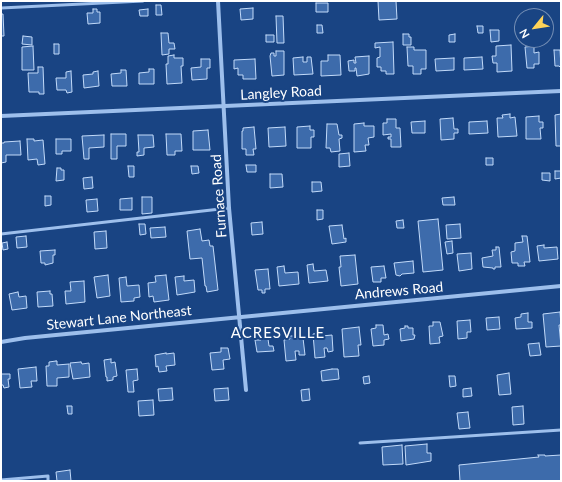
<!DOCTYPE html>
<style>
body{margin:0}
#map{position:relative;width:562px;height:482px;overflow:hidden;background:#194483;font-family:Lato,sans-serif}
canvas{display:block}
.frame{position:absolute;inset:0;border:2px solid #fff;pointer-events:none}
.north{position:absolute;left:514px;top:8px;width:40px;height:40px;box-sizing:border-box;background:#194483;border:1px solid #758fb5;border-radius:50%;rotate:240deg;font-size:11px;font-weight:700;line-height:16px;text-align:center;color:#fff}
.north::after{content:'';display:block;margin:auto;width:14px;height:18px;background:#ffd358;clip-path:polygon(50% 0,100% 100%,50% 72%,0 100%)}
</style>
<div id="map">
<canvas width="562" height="482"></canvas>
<div class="frame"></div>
<div class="north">N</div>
</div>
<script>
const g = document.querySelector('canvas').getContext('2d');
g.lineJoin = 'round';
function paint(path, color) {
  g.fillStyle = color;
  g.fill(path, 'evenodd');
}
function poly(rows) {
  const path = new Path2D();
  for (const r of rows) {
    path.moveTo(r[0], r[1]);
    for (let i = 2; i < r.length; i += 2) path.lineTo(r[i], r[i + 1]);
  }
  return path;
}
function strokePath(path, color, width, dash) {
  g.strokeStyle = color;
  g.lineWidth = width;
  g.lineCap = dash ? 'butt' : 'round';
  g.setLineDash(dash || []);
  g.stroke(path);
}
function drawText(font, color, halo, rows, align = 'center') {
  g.font = font + ' Lato,sans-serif';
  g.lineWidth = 4;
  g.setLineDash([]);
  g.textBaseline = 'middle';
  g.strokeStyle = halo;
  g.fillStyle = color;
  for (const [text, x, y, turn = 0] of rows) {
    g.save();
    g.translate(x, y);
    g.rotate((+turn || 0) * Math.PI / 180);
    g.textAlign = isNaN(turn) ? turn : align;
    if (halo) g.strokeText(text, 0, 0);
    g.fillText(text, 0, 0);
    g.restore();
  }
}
const building = poly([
 [378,1,396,1,397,19,379,20,378,1],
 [316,3,328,3,328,12,316,12,316,3],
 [156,5,161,5,162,15,156,15,156,5],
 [253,8,253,19,241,20,240,9,253,8],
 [93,9,97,9,97,12,100,12,100,23,88,24,87,13,93,13,93,9],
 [148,9,148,16,140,16,139,10,148,9],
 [1,14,3,14,4,36,1,36,1,14],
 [276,16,283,16,284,43,277,43,276,16],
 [317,25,322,25,323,33,317,33,317,25],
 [477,26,483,26,483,33,478,33,477,26],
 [490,30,499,30,499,41,491,42,490,30],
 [161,33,168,33,169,43,174,43,175,49,169,49,169,54,162,55,161,33],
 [403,34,409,34,409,37,411,37,411,45,403,45,403,34],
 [455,34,455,42,449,42,449,35,455,34],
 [266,35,274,35,274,42,266,42,266,35],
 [23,36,32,37,32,45,22,44,23,36],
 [393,42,394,74,386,74,386,71,381,71,381,67,377,67,377,58,380,57,380,47,375,48,375,43,393,42],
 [54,44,59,44,59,54,54,54,54,44],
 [511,45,512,71,497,72,497,63,493,63,492,56,496,56,496,46,511,45],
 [33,46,34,70,22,70,22,47,33,46],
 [534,46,534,53,539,52,539,64,534,64,534,68,527,68,525,47,534,46],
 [407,47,414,47,414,50,426,50,426,69,421,69,421,74,413,74,413,66,408,66,407,47],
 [554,50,560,50,561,67,560,67,559,66,555,66,554,50],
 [276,51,284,51,284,75,272,76,270,56,271,53,274,53,274,56,276,56,276,51],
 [174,55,174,58,183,58,183,66,181,66,182,83,167,84,166,64,168,64,168,56,174,55],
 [328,55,340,55,341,75,321,76,321,61,328,61,328,55],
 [369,56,369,74,357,76,356,68,355,68,355,71,349,71,348,61,354,60,354,63,356,63,355,57,369,56],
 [303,57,303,62,307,62,307,57,311,57,313,74,294,75,293,58,303,57],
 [482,57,483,69,464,70,464,58,482,57],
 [454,58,454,70,436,71,435,59,454,58],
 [201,59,210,59,210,68,207,68,207,79,192,80,191,68,201,67,201,59],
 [255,59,256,79,243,79,243,75,238,75,238,68,234,69,234,60,255,59],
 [38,67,43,67,44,94,39,94,39,92,29,92,28,73,38,73,38,67],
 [149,69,154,69,154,84,139,84,139,73,149,72,149,69],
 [121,70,126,70,127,86,112,86,111,74,121,73,121,70],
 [71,71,72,92,67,93,66,90,57,90,56,78,66,78,66,72,71,71],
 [98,71,99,86,84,88,83,75,93,74,93,72,98,71],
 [510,114,510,118,515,117,517,136,498,137,497,118,503,118,502,115,510,114],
 [561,114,561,146,556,146,555,115,561,114],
 [539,116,539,122,543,122,543,128,540,128,541,139,526,139,526,117,539,116],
 [453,118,454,129,458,129,458,133,454,133,454,139,441,140,440,119,453,118],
 [387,119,396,119,396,128,400,128,401,147,391,147,391,139,388,139,388,137,391,137,391,134,383,135,383,123,387,123,387,119],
 [425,121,425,133,412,133,411,122,425,121],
 [487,121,488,133,469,134,469,122,487,121],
 [364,123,364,126,374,126,374,137,368,138,369,145,365,145,366,151,354,152,354,124,364,123],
 [327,124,337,124,339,135,342,135,342,138,339,139,340,151,331,152,330,148,326,148,327,124],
 [310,126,310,130,314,130,314,137,311,137,311,148,297,148,297,127,310,126],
 [254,127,256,149,253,149,254,155,246,155,246,149,242,149,242,131,243,131,243,128,254,127],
 [285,127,286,146,269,147,268,128,285,127],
 [208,130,210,150,193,150,193,131,208,130],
 [111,134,126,134,126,146,117,146,117,159,111,159,111,134],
 [166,134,181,134,182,151,175,151,175,155,167,155,166,134],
 [104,135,104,147,89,148,89,159,84,159,82,136,104,135],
 [138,135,153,135,154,147,144,148,144,155,137,156,137,152,139,152,138,135],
 [27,139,34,139,34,141,43,140,45,164,38,165,37,159,28,160,27,139],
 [56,139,71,139,71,151,62,151,62,154,56,154,56,139],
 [20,141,21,155,6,155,6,162,1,163,1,143,4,143,4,142,20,141],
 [349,153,350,166,339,167,339,154,349,153],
 [486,158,493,158,493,165,486,165,486,158],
 [246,165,256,165,256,172,247,172,246,165],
 [128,166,134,166,134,177,129,177,128,166],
 [191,166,198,166,199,173,192,174,191,166],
 [57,168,61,168,61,170,64,170,64,180,56,181,57,168],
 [555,171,561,171,561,178,555,179,555,171],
 [542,173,550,173,550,181,542,180,542,173],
 [270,174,282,174,283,187,270,188,270,174],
 [92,177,93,188,84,189,83,178,92,177],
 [312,182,321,182,322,191,312,192,312,182],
 [45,196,51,196,51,205,45,206,45,196],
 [142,197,152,197,152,213,142,214,142,197],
 [454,197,455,205,443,205,442,198,454,197],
 [132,198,132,210,120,210,120,199,132,198],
 [97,199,98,211,87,212,86,200,97,199],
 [317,210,323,210,323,219,317,220,317,210],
 [438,219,443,270,423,272,418,221,438,219],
 [403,220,404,228,397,228,396,221,403,220],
 [262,222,263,234,252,235,251,223,262,222],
 [139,224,145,224,146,234,140,235,139,224],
 [460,224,461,238,447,239,446,225,460,224],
 [342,225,344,239,346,238,346,242,332,244,329,226,342,225],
 [165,227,166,237,151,238,150,228,165,227],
 [200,229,202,241,209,240,210,246,213,246,218,290,207,292,206,286,205,286,202,258,190,259,187,231,200,229],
 [106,231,107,248,95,249,94,232,106,231],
 [26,236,27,247,17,248,16,237,26,236],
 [522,236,527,236,530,262,524,262,525,266,518,266,518,263,512,263,511,252,515,251,515,243,523,242,522,236],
 [452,241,453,253,447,254,445,242,452,241],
 [7,242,8,249,3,250,2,243,7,242],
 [544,245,544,248,557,247,558,259,539,261,537,246,544,245],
 [496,247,499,247,501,267,495,267,495,269,493,269,493,268,483,267,482,258,493,256,492,250,496,250,496,247],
 [55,250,55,255,53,255,53,263,45,265,45,263,41,263,40,251,55,250],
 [471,253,472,269,459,271,457,254,471,253],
 [355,255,358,284,341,286,339,267,341,267,340,256,355,255],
 [413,261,414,273,402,274,400,276,396,275,394,263,413,261],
 [313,264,314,271,326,270,328,281,309,283,307,265,313,264],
 [284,266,285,273,298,272,299,284,279,286,277,267,284,266],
 [384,266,386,278,381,278,381,282,373,282,371,267,384,266],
 [268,269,270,289,265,289,265,293,262,293,262,290,258,290,255,270,268,269],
 [108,275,110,296,97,298,94,277,108,275],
 [166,275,169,300,154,302,153,296,149,297,148,283,156,282,155,276,166,275],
 [184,276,184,281,194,280,195,292,177,295,175,277,184,276],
 [126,277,127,286,139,285,140,297,134,298,134,301,121,302,119,278,126,277],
 [84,281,85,302,66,304,65,291,71,291,70,282,84,281],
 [50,291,50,294,52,294,53,306,38,307,37,292,50,291],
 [18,292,19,297,26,296,27,308,12,310,9,294,18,292],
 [560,312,561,325,559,325,561,346,546,347,543,314,560,312],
 [528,313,528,322,532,322,532,328,516,329,515,318,521,317,521,314,528,313],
 [499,317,500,329,487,330,486,318,499,317],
 [470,320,471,332,467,332,467,338,458,339,457,321,470,320],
 [433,322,440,322,443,336,439,337,440,343,430,344,429,326,433,326,433,322],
 [376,325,383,325,384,335,388,334,389,339,384,340,384,345,373,346,371,329,376,328,376,325],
 [405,326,408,326,408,328,413,328,413,335,415,335,414,339,401,341,400,329,405,328,405,326],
 [359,327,361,345,358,345,359,356,344,357,342,329,359,327],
 [321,333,322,336,332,335,333,351,328,352,327,348,324,348,325,357,315,358,313,334,321,333],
 [289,336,297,336,298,339,303,338,305,355,299,355,299,351,295,351,296,360,286,361,284,340,290,339,289,336],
 [260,337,264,337,264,339,268,339,269,346,273,346,274,351,257,352,255,340,261,340,260,337],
 [539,343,541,355,530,356,528,344,539,343],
 [221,348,228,348,230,359,223,360,224,369,212,370,210,353,221,352,221,348],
 [166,353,166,354,174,353,175,365,166,366,167,371,159,372,158,366,156,367,155,355,166,353],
 [111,359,111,363,115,362,117,376,113,377,113,380,107,381,107,377,106,377,104,360,111,359],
 [56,361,57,361,57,365,69,364,69,377,57,378,57,386,47,386,46,366,49,366,49,362,56,361],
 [81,362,82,364,89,363,90,377,73,379,70,363,81,362],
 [36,367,37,381,31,381,32,387,20,388,18,369,36,367],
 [137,369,138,380,133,381,134,392,128,392,126,370,137,369],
 [332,369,338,369,339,379,322,381,321,371,332,369],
 [509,373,511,394,499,395,497,375,509,373],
 [1,374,10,374,10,379,8,379,9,387,4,388,3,385,1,385,1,374],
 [369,376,370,383,364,384,363,377,369,376],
 [449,376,455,376,456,386,450,387,449,376],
 [172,388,173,400,159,401,158,389,172,388],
 [228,388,229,400,215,401,214,389,228,388],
 [471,388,472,396,463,397,463,389,471,388],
 [309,389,310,400,302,401,301,390,309,389],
 [153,400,154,415,139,416,138,401,153,400],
 [67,406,72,406,72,414,68,414,67,406],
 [523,406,524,424,513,425,512,407,523,406],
 [468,412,470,428,459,429,457,413,468,412],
 [427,444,427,453,431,453,431,461,406,465,405,446,427,444],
 [402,445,403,464,383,465,382,447,402,445],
 [538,455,545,455,545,456,561,455,561,481,460,481,459,465,539,457,538,455],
 [70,470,71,481,57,481,56,472,70,470]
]);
const service = poly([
 [1,8,143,1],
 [1,234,229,208],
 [360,443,561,430],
 [1,480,48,476,48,481]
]);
const minor = poly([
 [218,1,229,208,246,390],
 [1,116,561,91],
 [1,342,25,338,561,286]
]);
const streetNames = [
 ["Langley Road",281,93,-3],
 ["Furnace Road",219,196,-94],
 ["Andrews Road",399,291,-5],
 ["Stewart Lane Northeast",119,318,-6]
];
const neighbourhoodNames = [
 ["ACRESVILLE",278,333]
];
paint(building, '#3d6bab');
strokePath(building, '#c2daf9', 1);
strokePath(service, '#9dbfec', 3);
strokePath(minor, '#9dbfec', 4);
drawText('14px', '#fff', '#194483', streetNames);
g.letterSpacing = '1px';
drawText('15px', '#fff', '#194483', neighbourhoodNames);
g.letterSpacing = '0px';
</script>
